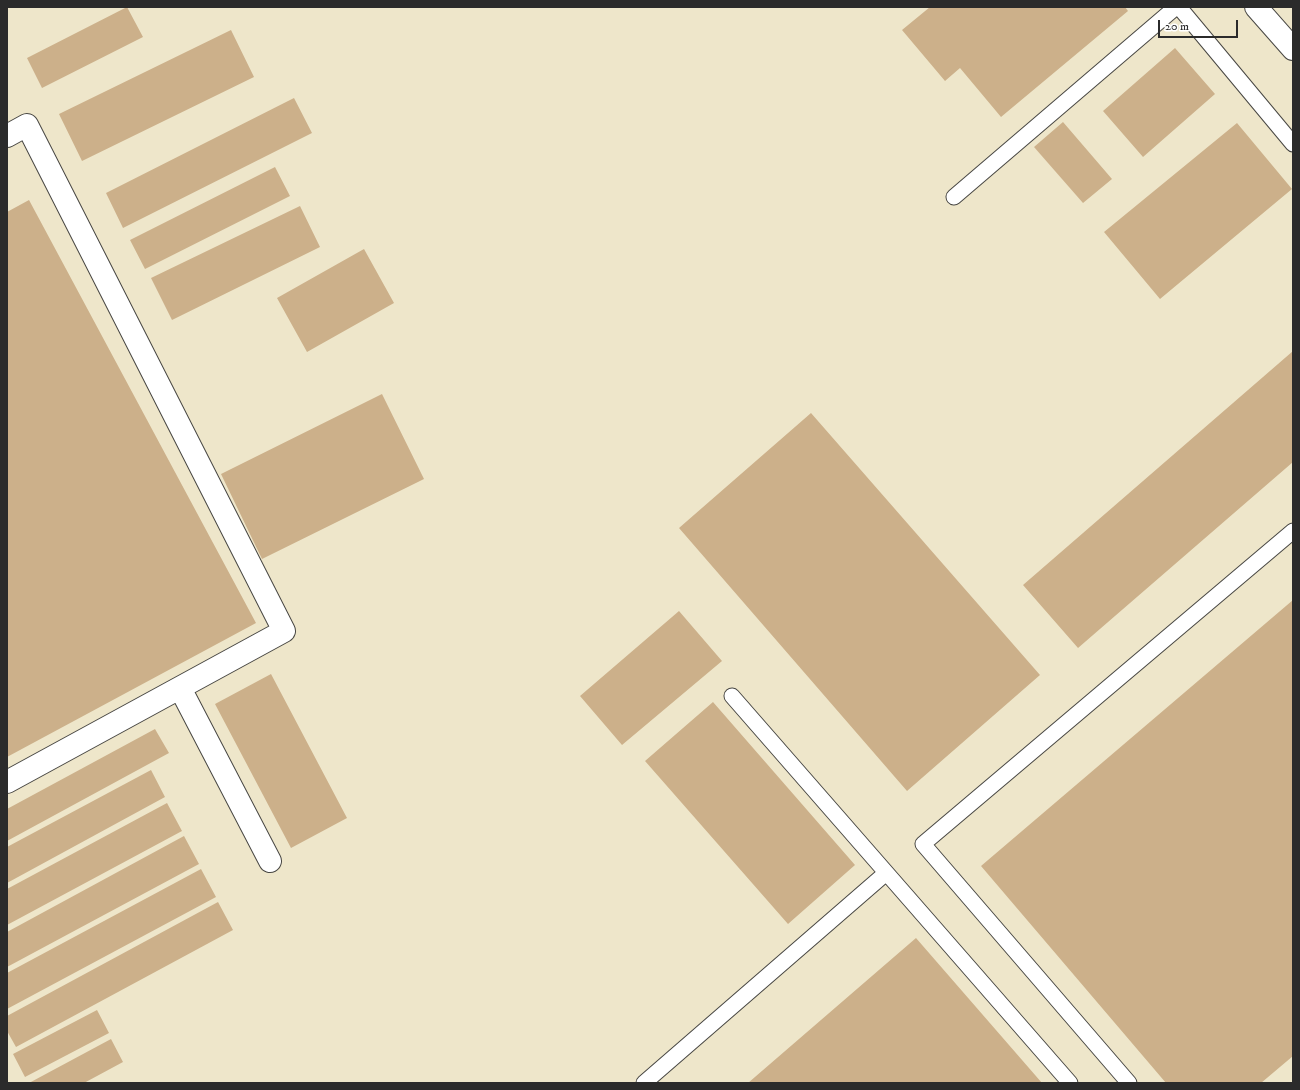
<!DOCTYPE html>
<style>
body{margin:0}
#map{position:relative;width:1300px;height:1090px;overflow:hidden;background:#eee6ca;font-family:"IM FELL DW Pica",serif}
canvas{display:block}
.frame{position:absolute;inset:0;border:8px solid #2b2b2b;pointer-events:none}
.scale{position:absolute;left:1158px;top:20px;width:80px;height:18px;box-sizing:border-box;border:2px solid #2b2b2b;border-top:0;padding-left:5px;font-size:12px;line-height:14px;white-space:nowrap;color:#2b2b2b;-webkit-text-stroke:3px #fff;paint-order:stroke}
</style>
<div id="map">
<canvas width="1300" height="1090"></canvas>
<div class="frame"></div>
<div class="scale">20 m</div>
</div>
<script>
const g = document.querySelector('canvas').getContext('2d');
g.lineJoin = 'round';
function paint(path, color) {
  g.fillStyle = color;
  g.fill(path, 'evenodd');
}
function poly(rows) {
  const path = new Path2D();
  for (const r of rows) {
    path.moveTo(r[0], r[1]);
    for (let i = 2; i < r.length; i += 2) path.lineTo(r[i], r[i + 1]);
  }
  return path;
}
function strokePath(path, color, width, dash) {
  g.strokeStyle = color;
  g.lineWidth = width;
  g.lineCap = dash ? 'butt' : 'round';
  g.setLineDash(dash || []);
  g.stroke(path);
}
const building = poly([
 [127,7,143,37,42,88,27,58],
 [930,7,1125,7,1128,11,1001,117,960,68,945,81,902,30],
 [231,30,254,77,82,161,59,114],
 [1175,48,1215,94,1143,157,1103,111],
 [294,98,312,133,123,228,106,193],
 [1063,122,1112,179,1083,203,1034,147],
 [1237,123,1292,189,1160,299,1104,232],
 [275,167,290,196,145,269,130,240],
 [29,200,256,623,7,757,7,212],
 [300,206,320,247,172,320,151,278],
 [364,249,394,303,307,352,277,298],
 [1293,351,1293,462,1078,648,1023,585],
 [382,394,424,479,262,559,221,474],
 [811,413,1040,675,907,791,679,528],
 [1293,600,1293,1056,1261,1083,1166,1083,981,866],
 [679,611,722,661,622,745,580,696],
 [271,674,347,818,291,848,215,704],
 [713,702,855,865,788,924,645,761],
 [155,729,169,753,7,841,7,809],
 [151,770,165,797,7,883,7,847],
 [167,803,182,831,7,925,7,889],
 [184,836,199,864,7,967,7,932],
 [201,869,216,897,7,1009,7,973],
 [218,902,233,930,16,1047,7,1031,7,1016],
 [916,938,1042,1083,748,1083],
 [97,1010,109,1033,25,1077,13,1054],
 [111,1039,123,1062,84,1083,29,1083]
]);
const lane = poly([
 [1179,7,1293,144],
 [954,197,1176,7],
 [732,696,1070,1083],
 [644,1083,886,873],
 [1129,1083,923,844,1293,531]
]);
const street = poly([
 [1256,7,1293,49],
 [7,136,27,125,284,631,7,782],
 [180,688,270,861]
]);
paint(building, '#ccb08a');
strokePath(lane, '#484743', 17);
strokePath(street, '#484743', 24);
strokePath(lane, '#fff', 15);
strokePath(street, '#fff', 22);
</script>
